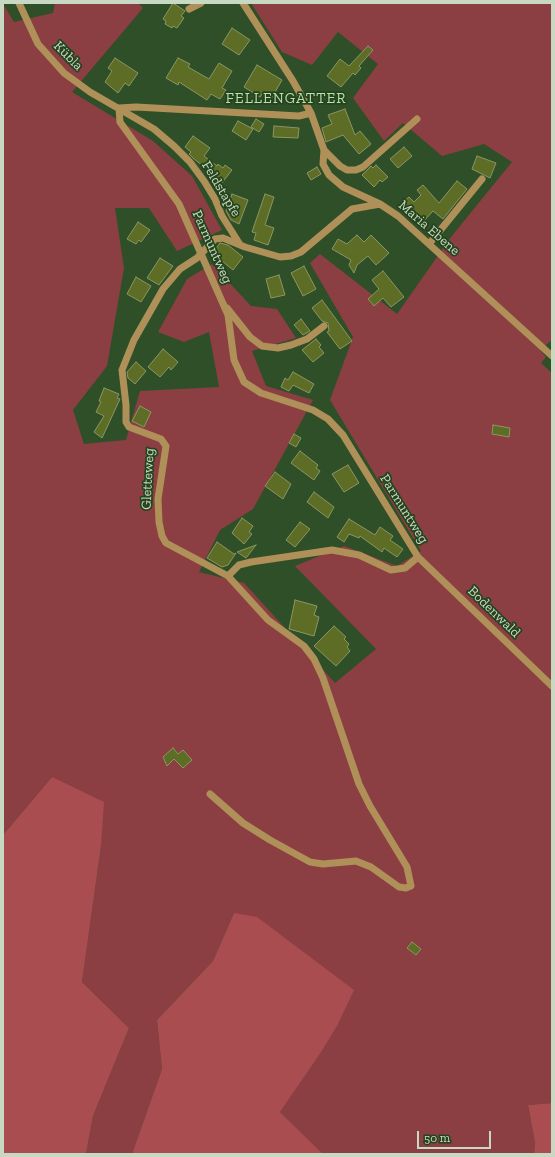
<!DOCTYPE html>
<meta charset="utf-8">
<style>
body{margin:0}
#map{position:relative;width:555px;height:1157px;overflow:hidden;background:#2f4f28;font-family:"Zilla Slab",serif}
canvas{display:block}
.frame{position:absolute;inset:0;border:4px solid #c7d9c3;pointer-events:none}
.scale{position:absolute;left:417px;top:1131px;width:74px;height:18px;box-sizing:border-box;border:2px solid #c7d9c3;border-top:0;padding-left:5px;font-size:12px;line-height:14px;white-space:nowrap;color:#c7d9c3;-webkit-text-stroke:3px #25441d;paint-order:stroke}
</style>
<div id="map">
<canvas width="555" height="1157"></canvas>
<div class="frame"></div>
<div class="scale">50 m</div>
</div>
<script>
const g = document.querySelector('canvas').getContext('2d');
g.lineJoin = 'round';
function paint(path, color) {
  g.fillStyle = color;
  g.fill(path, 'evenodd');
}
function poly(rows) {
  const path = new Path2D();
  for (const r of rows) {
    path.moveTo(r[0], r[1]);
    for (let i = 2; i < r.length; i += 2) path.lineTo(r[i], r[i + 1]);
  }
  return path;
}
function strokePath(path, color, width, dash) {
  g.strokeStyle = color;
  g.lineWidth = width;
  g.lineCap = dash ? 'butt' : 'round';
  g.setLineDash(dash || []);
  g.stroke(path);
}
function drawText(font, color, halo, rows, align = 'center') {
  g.font = font + ' "Zilla Slab",serif';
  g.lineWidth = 3.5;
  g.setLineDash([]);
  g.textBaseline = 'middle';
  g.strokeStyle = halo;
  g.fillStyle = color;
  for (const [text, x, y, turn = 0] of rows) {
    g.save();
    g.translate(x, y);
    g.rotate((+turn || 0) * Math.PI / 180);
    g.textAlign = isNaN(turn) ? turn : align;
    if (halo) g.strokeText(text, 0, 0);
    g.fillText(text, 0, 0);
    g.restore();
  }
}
const green = poly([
 [55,3,138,3,143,8,72,92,153,141,192,176,222,230,177,251,149,208,115,208,124,268,107,366,73,410,84,444,126,440,140,391,219,387,209,332,184,342,158,332,187,279,212,264,251,306,277,309,296,338,252,351,266,386,313,400,253,509,220,530,199,572,244,583,335,683,376,649,295,566,344,546,397,566,421,551,330,400,353,337,310,263,320,254,397,314,451,237,512,162,484,144,442,156,403,123,384,141,353,98,378,64,338,32,312,65,282,52,251,3,552,3,552,340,540,350,546,357,541,363,552,373,552,1103,528,1105,535,1143,534,1154,323,1154,280,1112,337,1026,234,913,213,961,157,1020,162,1069,132,1154,86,1154,93,1116,129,1028,82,982,101,846,52,777,3,835,3,4,14,22,53,13]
]);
const forest = poly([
 [52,777,104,802,101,846,82,982,129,1028,93,1116,86,1154,3,1154,3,835],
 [234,913,257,917,354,990,337,1026,321,1052,280,1112,323,1154,132,1154,162,1069,157,1020,213,961],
 [552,1103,552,1154,534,1154,535,1143,528,1105]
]);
const building = poly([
 [173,3,185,11,181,16,184,18,177,28,173,26,172,28,165,24,166,21,163,19,173,3],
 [232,28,250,40,239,55,222,44,232,28],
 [368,46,373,50,359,66,361,68,355,75,353,73,341,87,327,76,340,59,349,66,368,46],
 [115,58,138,73,129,86,125,83,118,93,105,82,112,71,108,68,115,58],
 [178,58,190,64,188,67,209,79,219,63,232,71,222,88,226,90,220,99,211,94,207,100,179,82,178,85,166,78,178,58],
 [257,65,282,80,271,99,262,94,260,97,244,87,257,65],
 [345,109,355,135,360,131,371,144,359,154,343,135,326,142,322,128,332,124,328,115,345,109],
 [256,119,264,124,259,132,251,127,256,119],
 [238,121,253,129,246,140,232,131,238,121],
 [274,126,299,128,298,138,273,137,274,126],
 [193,136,210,148,204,156,217,166,218,164,223,168,225,165,232,170,218,188,208,178,212,173,194,159,189,154,191,152,185,147,193,136],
 [404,147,412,156,398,168,390,159,404,147],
 [477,156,496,163,490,178,472,169,477,156],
 [376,165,388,177,382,182,380,180,374,187,362,175,371,166,373,168,376,165],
 [317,167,321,174,311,180,307,173,317,167],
 [457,181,467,189,443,219,433,211,422,223,402,203,409,197,414,202,421,195,417,190,423,185,439,203,457,181],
 [232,194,248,200,239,224,231,220,226,211,232,194],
 [265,194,274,197,265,225,274,228,268,245,254,240,256,233,252,232,265,194],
 [138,222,150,230,141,242,139,240,136,244,127,239,138,222],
 [357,235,364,242,371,235,389,253,376,265,368,256,357,265,354,273,349,265,351,260,332,249,338,239,347,244,357,235],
 [220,243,228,245,243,257,233,270,216,256,218,253,215,250,220,243],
 [160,258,173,266,159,285,147,278,160,258],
 [304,266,316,289,303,296,291,273,304,266],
 [383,271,404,297,391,307,383,298,374,306,368,299,379,289,372,280,383,271],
 [279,275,285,295,271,298,266,279,279,275],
 [136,277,151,286,141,302,127,294,136,277],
 [322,300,352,341,340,349,327,332,329,331,328,323,322,321,312,308,322,300],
 [301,319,310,331,303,335,294,325,301,319],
 [316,339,321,345,319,347,324,353,313,362,302,350,316,339],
 [163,349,178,362,171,370,169,367,160,377,148,367,163,349],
 [136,362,146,371,135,384,128,378,127,372,136,362],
 [293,372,314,384,309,393,293,385,289,391,281,387,285,378,288,380,293,372],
 [104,388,119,394,117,398,120,399,102,438,94,432,104,416,96,412,101,402,99,401,104,388],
 [140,406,151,412,144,427,132,421,140,406],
 [493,425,510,428,509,437,492,434,493,425],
 [294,434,301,438,296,447,289,443,294,434],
 [300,451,318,465,316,468,320,471,314,480,291,463,300,451],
 [348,465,359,483,344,492,332,474,348,465],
 [275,472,291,484,283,499,265,486,275,472],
 [314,492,334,507,328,518,307,502,314,492],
 [242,518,253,526,249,532,252,534,244,544,232,533,242,518],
 [349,519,375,535,380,527,393,536,390,540,403,549,397,557,384,548,382,552,360,536,359,538,349,534,344,542,337,537,349,519],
 [300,522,310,529,295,547,286,540,300,522],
 [217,542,234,554,236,553,228,565,222,567,207,558,217,542],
 [256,545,246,558,237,552,256,545],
 [295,600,317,606,314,615,319,617,314,636,289,629,295,600],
 [334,626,346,637,344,639,349,644,347,647,350,651,336,666,314,646,334,626],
 [173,748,178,754,183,750,192,760,183,768,174,759,167,766,163,757,173,748],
 [412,942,421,949,416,955,407,948,412,942]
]);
const minor = poly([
 [19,3,38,44,64,73,90,92,154,129,174,146,190,162,204,181,215,199,222,216,239,243],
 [243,3,293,81,311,113,324,150,323,164,329,175,343,187,380,204,398,216,552,356],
 [189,9,201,3],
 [119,108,120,122,179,204,228,315,234,360,244,382,261,393,313,410,328,419,343,435,418,557,552,686],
 [119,108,136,107,299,116,311,113],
 [324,150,340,166,347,170,356,170,363,167,417,119],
 [429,244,482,179],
 [227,308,250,337,262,346,278,348,291,345,307,339,324,326],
 [228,576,239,565,251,562,332,550,359,555,391,570,405,568,418,557],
 [210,794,243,823,270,840,310,862,323,864,356,861,371,867,399,887,406,888,411,886,407,867,370,806,359,784,323,678,314,659,304,646,268,620,228,576,166,543,162,536,159,522,158,499,166,446,161,439,129,427,126,422,126,405,122,370,134,340,163,289,180,269,197,258,215,239,223,238,245,247,280,257,291,256,301,252,352,209,380,204]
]);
const streetNames = [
 ["Kübla",68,56,45],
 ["Feldstapfe",221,189,59],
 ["Maria Ebene",429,228,41],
 ["Parmuntweg",212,247,66],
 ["Gletteweg",148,479,-87],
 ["Parmuntweg",404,509,58],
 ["Bodenwald",494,612,44]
];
const neighbourhoodNames = [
 ["FELLENGATTER",286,99]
];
paint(green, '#8c3f42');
paint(forest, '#a94d50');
paint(building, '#5e6d25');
strokePath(building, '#8a9663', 1);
strokePath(minor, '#b09059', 7);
drawText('14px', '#c7d9c3', '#25441d', streetNames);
g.letterSpacing = '1px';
drawText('15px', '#badfb1', '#25441d', neighbourhoodNames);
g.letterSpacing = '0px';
</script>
